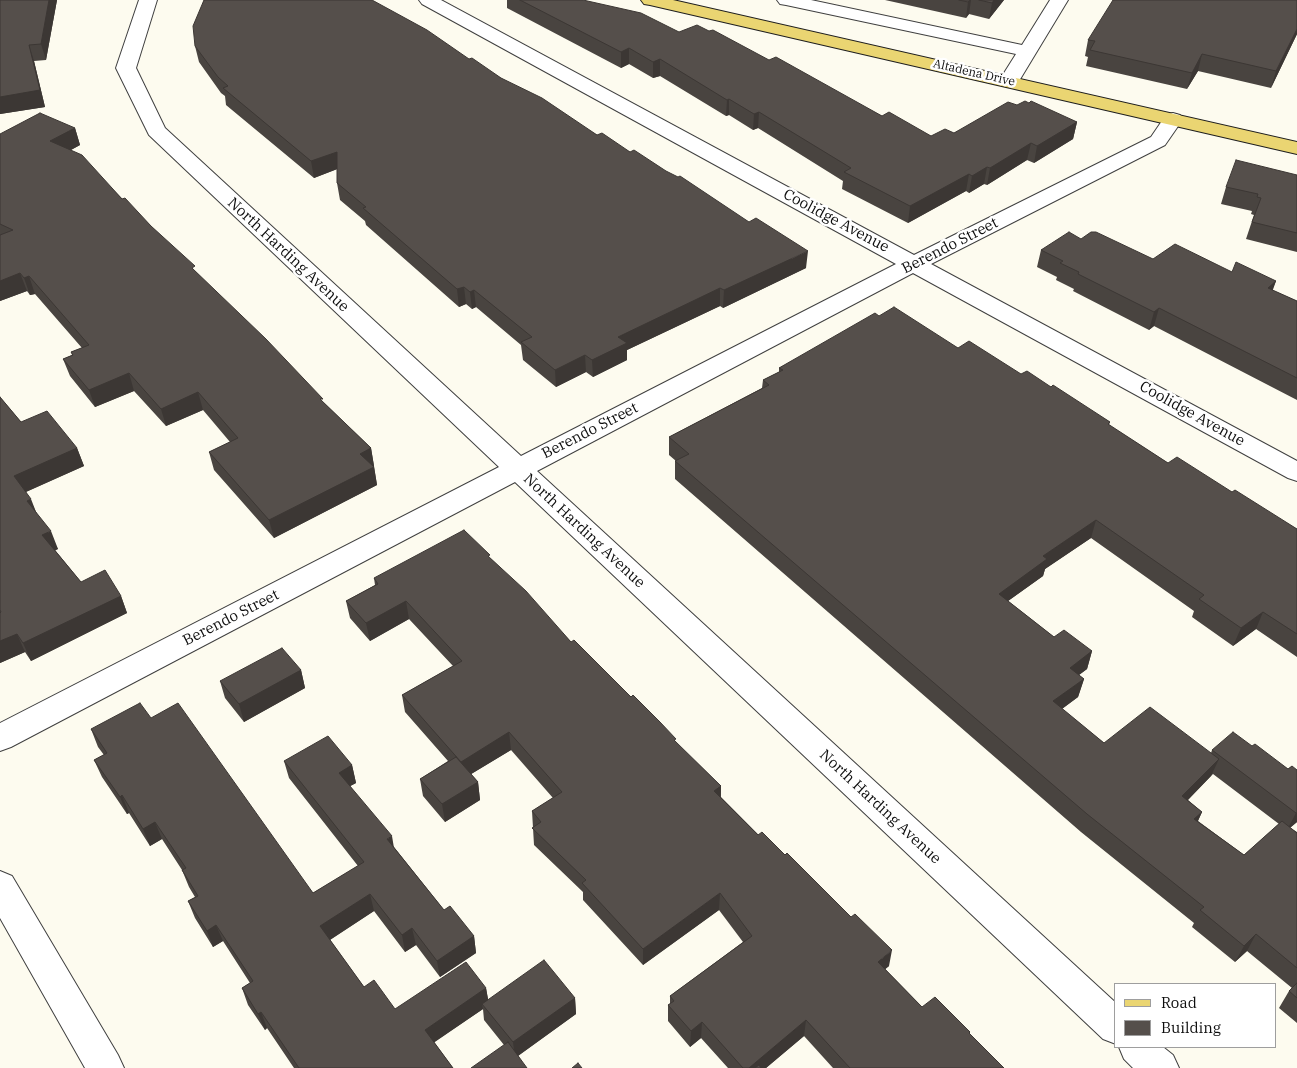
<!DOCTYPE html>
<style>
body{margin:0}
#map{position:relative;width:1297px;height:1068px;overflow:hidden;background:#fdfbef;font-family:"IBM Plex Serif",serif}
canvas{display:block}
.legend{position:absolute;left:1114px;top:983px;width:162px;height:65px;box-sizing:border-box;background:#fff;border:1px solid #9e9e9e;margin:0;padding:6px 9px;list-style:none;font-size:15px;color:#0d0d0d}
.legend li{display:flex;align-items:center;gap:10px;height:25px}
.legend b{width:25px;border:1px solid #9e9e9e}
</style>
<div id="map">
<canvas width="1297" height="1068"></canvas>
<ul class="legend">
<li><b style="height:6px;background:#ead572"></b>Road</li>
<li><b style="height:14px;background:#554f4b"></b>Building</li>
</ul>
</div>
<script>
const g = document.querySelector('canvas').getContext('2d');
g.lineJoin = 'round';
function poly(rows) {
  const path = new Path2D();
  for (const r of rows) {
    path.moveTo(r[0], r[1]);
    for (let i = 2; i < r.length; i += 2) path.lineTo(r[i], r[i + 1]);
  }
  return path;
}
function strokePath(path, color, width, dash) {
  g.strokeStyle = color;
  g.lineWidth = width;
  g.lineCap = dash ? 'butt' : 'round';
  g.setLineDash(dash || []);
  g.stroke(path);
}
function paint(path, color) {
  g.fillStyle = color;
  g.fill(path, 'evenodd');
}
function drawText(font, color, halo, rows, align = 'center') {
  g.font = font + ' "IBM Plex Serif",serif';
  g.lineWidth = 5;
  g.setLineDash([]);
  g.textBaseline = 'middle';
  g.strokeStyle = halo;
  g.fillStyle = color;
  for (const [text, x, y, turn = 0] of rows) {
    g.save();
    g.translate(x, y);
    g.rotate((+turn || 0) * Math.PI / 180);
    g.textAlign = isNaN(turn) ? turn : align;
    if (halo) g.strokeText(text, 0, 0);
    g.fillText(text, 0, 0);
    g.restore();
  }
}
const minor = poly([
 [139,0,157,0,136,68,165,128,521,456,896,264,422,4,419,0,441,0,914,255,1151,137,1166,115,1173,113,1180,115,1183,119,1165,145,931,264,1297,461,1297,481,1288,478,913,273,537,471,1116,1003,1116,1044,1103,1039,515,482,11,747,0,751,0,723,499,467,149,135,116,68,139,0],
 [777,0,811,0,1022,45,1050,0,1068,0,1019,81,1016,85,1009,87,1002,85,999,81,1016,54,786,5,780,4,777,0],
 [0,871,12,876,118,1055,124,1068,85,1068,0,918,0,871],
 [1119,1047,1163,1047,1173,1055,1179,1068,1133,1068,1124,1059,1119,1047]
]);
const major = poly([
 [641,0,673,0,1297,142,1297,154,650,5,644,4,641,0]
]);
const wall = poly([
 [0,0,57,0,46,60,34,61,45,107,0,114],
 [507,0,520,0,679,32,709,31,882,116,931,136,954,133,1017,105,1077,122,1073,139,1034,163,1027,160,987,185,984,184,969,193,966,191,908,223,842,189,843,181,758,128,753,130,729,115,726,116,660,76,653,78,629,64,621,68,507,8],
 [885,0,1004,0,989,19,969,14,966,18],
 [1297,0,1297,34,1271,88,1198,71,1187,89,1086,66,1088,57,1085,56,1088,40],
 [195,46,469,59,597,135,630,152,806,268,723,308,720,306,627,350,627,360,593,377,586,372,556,387,523,360,521,345,476,307,472,309,466,304,459,307,366,225,365,221,340,200,337,183,337,169,314,178,226,105,225,96,221,93,199,62],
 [75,128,80,145,71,150,151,226,324,403,371,448,374,466,377,485,274,538,214,470,209,452,230,442,203,410,166,426,134,391,95,407,70,376,63,359,72,355,71,352,82,348,35,294,30,295,27,291,0,301,0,134],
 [1297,175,1297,252,1246,239,1254,215,1251,214,1252,211,1221,204,1226,187],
 [1081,239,1153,259,1232,272,1276,281,1272,290,1297,301,1297,400,1154,326,1149,330,1073,291,1074,289,1056,280,1057,277,1037,267,1041,250],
 [879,316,958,348,1051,387,1110,422,1109,425,1168,463,1232,492,1297,529,1297,657,1256,629,1233,646,1192,617,1194,611,1091,538,1045,569,1043,576,1008,601,1054,637,1092,651,1087,669,1079,675,1084,679,1078,697,1062,709,1104,743,1211,753,1212,750,1252,746,1288,769,1292,766,1297,822,1290,828,1297,832,1297,1023,1279,1008,1289,991,1292,988,1247,951,1235,962,1192,927,1194,923,1081,832,675,479,675,461,676,461,669,455,669,437,762,388,763,380,779,372,779,368],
 [1213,774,1279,824,1244,855,1198,821,1202,812,1188,800,1211,776],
 [0,397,21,422,77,448,84,466,26,492,36,512,58,549,55,550,81,582,121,596,127,613,31,661,25,652,0,663],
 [490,558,571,642,721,786,721,797,889,966,885,969,922,1007,970,1032,970,1034,1004,1068,833,1068,804,1036,766,1068,728,1068,701,1038,690,1047,668,1021,668,1005,670,1004,670,996,743,942,719,910,643,965,583,900,583,892,534,845,532,811,553,798,511,750,471,774,478,782,480,800,445,822,423,796,420,779,448,761,405,712,402,695,453,666,409,619,370,641,350,618,346,601,375,585,374,578],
 [301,670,305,688,244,722,225,698,220,681],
 [151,718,313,893,358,866,289,778,284,761,352,765,356,783,350,786,394,847,444,910,474,936,476,953,440,977,416,945,405,952,374,911,330,940,364,987,395,1009,486,988,488,1000,575,998,576,1014,518,1056,504,1045,484,1020,483,1009,434,1042,453,1068,294,1068,267,1028,265,1030,248,1005,242,988,250,983,223,941,213,947,195,918,188,901,195,897,189,887,182,870,162,839,150,846,129,813,127,814,102,777,94,760,104,755,98,747,91,729]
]);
const shadedWall = poly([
 [49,0,57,0,46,60,41,44],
 [970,0,971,0,969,14,966,18,968,2],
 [994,0,1004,0,989,19,992,3],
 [1297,29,1297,34,1271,88,1276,71],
 [29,45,34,61,45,107,0,114,0,97],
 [629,48,629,64,621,68,621,52],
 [1202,54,1198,71,1187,89,1192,73],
 [660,59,660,76,653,78,653,62],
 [729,99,729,115,726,116,727,100],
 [759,112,758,128,753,130,754,114],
 [1077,122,1073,139,1034,163,1037,146],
 [75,128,80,145,56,158,50,141],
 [1031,143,1027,160,987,185,990,168],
 [337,152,340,168,314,178,311,161],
 [987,167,984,184,969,193,972,176],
 [969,174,966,191,908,223,910,206],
 [808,251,806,268,723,308,724,290],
 [20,273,27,291,0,301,0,281],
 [29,276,35,294,30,295,24,278],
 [1276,281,1270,298,1268,288],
 [464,287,466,304,459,307,457,289],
 [720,288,720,306,627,350,627,360,593,377,592,360,618,337],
 [474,290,476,307,472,309,470,292],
 [1159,308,1154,326,1149,330,1154,312],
 [585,355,586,372,556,387,555,370],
 [129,373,134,391,95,407,89,390],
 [198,392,203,410,166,426,161,409],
 [77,448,84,466,21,494,14,476],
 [371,448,374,466,364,471,360,454],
 [374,467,377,485,274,538,269,520],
 [31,499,38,517,27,501],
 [1096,520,1091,538,1045,569,1043,576,994,611,999,594,1043,556],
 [51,531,58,549,50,553,42,535],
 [121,596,127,613,31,661,23,643],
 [406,601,409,619,370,641,366,623],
 [1263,612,1256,629,1233,646,1241,628],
 [17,634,25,652,0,663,0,641],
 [1092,651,1087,669,1064,686,1070,668],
 [301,670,305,688,244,722,239,704],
 [1084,679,1078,697,1048,719,1053,701],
 [509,732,511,750,463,779,461,762],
 [1219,759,1211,776,1175,813,1182,796],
 [352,765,356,783,343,790,339,773],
 [478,782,480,800,445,822,442,804],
 [721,786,720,804,714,791],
 [122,795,129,813,127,814,120,797],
 [1202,812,1194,829,1194,819],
 [1296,813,1297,813,1297,822,1287,830],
 [155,822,162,839,150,846,143,829],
 [392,836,395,854,387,839],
 [720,893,719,910,643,965,643,949],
 [370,894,374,911,325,943,320,926],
 [216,925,223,941,213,947,207,931],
 [412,928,416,945,405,952,402,935],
 [1256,934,1247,951,1235,962,1244,946],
 [474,936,476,953,440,977,437,961],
 [892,950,889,966,875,978,878,962],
 [486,988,489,1004,482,1004,483,1009,429,1046,425,1030],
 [575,998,576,1014,515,1058,513,1042],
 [261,1012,267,1028,265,1030,258,1014],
 [806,1020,804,1036,766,1068,749,1068],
 [702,1022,701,1038,690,1047,691,1031]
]);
const building = poly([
 [0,0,49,0,41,44,29,45,40,90,0,97,0,0],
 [204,0,372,0,427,30,469,59,472,58,501,78,542,98,597,135,602,133,630,152,634,150,666,171,678,177,680,176,749,222,756,218,808,251,724,290,720,288,618,337,627,343,592,360,585,355,555,370,521,342,532,337,474,290,470,292,464,287,457,289,363,208,366,207,337,183,337,152,311,161,223,88,228,86,218,77,195,46,193,26,204,0],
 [520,0,583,0,641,13,679,32,697,25,709,31,713,30,769,60,776,57,882,116,889,112,931,136,945,129,954,133,1008,102,1017,105,1025,101,1029,103,1031,101,1077,122,1037,146,1031,143,990,168,987,167,972,176,969,174,910,206,844,172,851,168,759,112,754,114,729,99,727,100,660,59,653,62,629,48,621,52,520,0],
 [959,0,970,0,968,2,959,0],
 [979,0,994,0,992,3,979,0],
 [1113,0,1297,0,1297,29,1276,71,1202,54,1192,73,1090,50,1095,41,1088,40,1113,0],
 [40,113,75,128,50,141,82,155,122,199,125,198,151,226,195,266,192,268,266,339,323,399,320,399,371,448,360,454,374,467,269,520,209,452,238,438,198,392,161,409,129,373,89,390,63,359,73,355,71,352,89,345,29,276,24,278,20,273,0,281,0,235,13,230,0,224,0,134,40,113],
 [1236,160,1297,175,1297,233,1252,222,1261,198,1257,197,1258,194,1226,187,1236,160],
 [1069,232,1081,239,1091,232,1096,232,1153,259,1175,244,1232,272,1236,262,1276,281,1268,288,1297,301,1297,378,1159,308,1154,312,1078,274,1079,272,1060,263,1063,261,1041,250,1069,232],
 [894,307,958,348,969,341,1021,374,1027,371,1051,387,1053,385,1110,422,1108,424,1168,463,1177,457,1232,492,1235,490,1297,529,1297,634,1263,612,1241,628,1199,599,1204,595,1096,520,1043,556,1047,559,999,594,1054,637,1064,630,1092,651,1070,668,1084,679,1053,701,1104,743,1150,707,1219,759,1182,796,1202,812,1194,819,1244,855,1282,821,1297,833,1297,968,1256,934,1244,946,1200,910,1204,907,1087,814,675,461,689,454,669,437,769,385,763,380,783,370,779,368,875,313,879,316,894,307],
 [0,397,21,422,47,411,77,448,14,476,31,499,27,501,51,531,42,535,81,582,105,570,121,596,23,643,17,634,0,641,0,613,1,612,0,610,0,397],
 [464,530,490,555,488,556,526,591,571,642,574,640,631,697,633,695,660,722,676,739,674,740,721,786,714,791,758,835,762,832,785,855,787,853,851,917,855,914,892,950,878,962,922,1007,935,997,970,1032,969,1033,1004,1068,850,1068,806,1020,749,1068,743,1068,702,1022,691,1031,668,1005,674,1001,670,996,752,936,720,893,643,949,582,883,586,880,532,828,541,822,532,811,562,792,509,732,461,762,402,695,462,661,406,601,366,623,346,601,378,584,374,578,464,530],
 [282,648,301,670,239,704,220,681,282,648],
 [140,703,151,718,178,703,313,893,364,862,284,761,328,736,352,765,339,773,392,836,387,839,444,910,450,906,474,936,437,961,412,928,402,935,370,894,320,926,364,987,374,980,395,1009,466,962,486,988,425,1030,453,1068,299,1068,261,1012,258,1014,242,988,253,981,216,925,207,931,188,901,198,896,182,870,186,868,155,822,143,829,122,795,120,797,94,760,107,753,91,729,140,703],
 [1233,732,1252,746,1255,744,1288,769,1292,766,1297,770,1297,813,1296,813,1212,750,1233,732],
 [456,757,478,782,442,804,420,779,456,757],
 [544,960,575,998,513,1042,482,1004,544,960],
 [1297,983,1297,998,1289,991,1297,983],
 [508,1042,527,1068,471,1068,508,1042],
 [578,1063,582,1068,572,1068,578,1063],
 [759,1065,761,1068,755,1068,759,1065]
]);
const farStreetnames = [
 ["Altadena Drive",974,73,13]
];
const streetNames = [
 ["Coolidge Avenue",836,221,28],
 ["Berendo Street",950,246,-27],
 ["North Harding Avenue",288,255,43],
 ["Coolidge Avenue",1192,414,29],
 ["Berendo Street",590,431,-27],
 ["North Harding Avenue",584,531,43],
 ["Berendo Street",231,618,-27],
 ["North Harding Avenue",880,807,43]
];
strokePath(minor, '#404040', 2);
strokePath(major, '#1e1e1e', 2);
paint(minor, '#fff');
paint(major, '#ead572');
paint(wall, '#494440');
paint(shadedWall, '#3c3734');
paint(building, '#554f4b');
strokePath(building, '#3c3734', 1);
drawText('12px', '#0d0d0d', '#fff', farStreetnames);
drawText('15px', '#0d0d0d', '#fff', streetNames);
</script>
